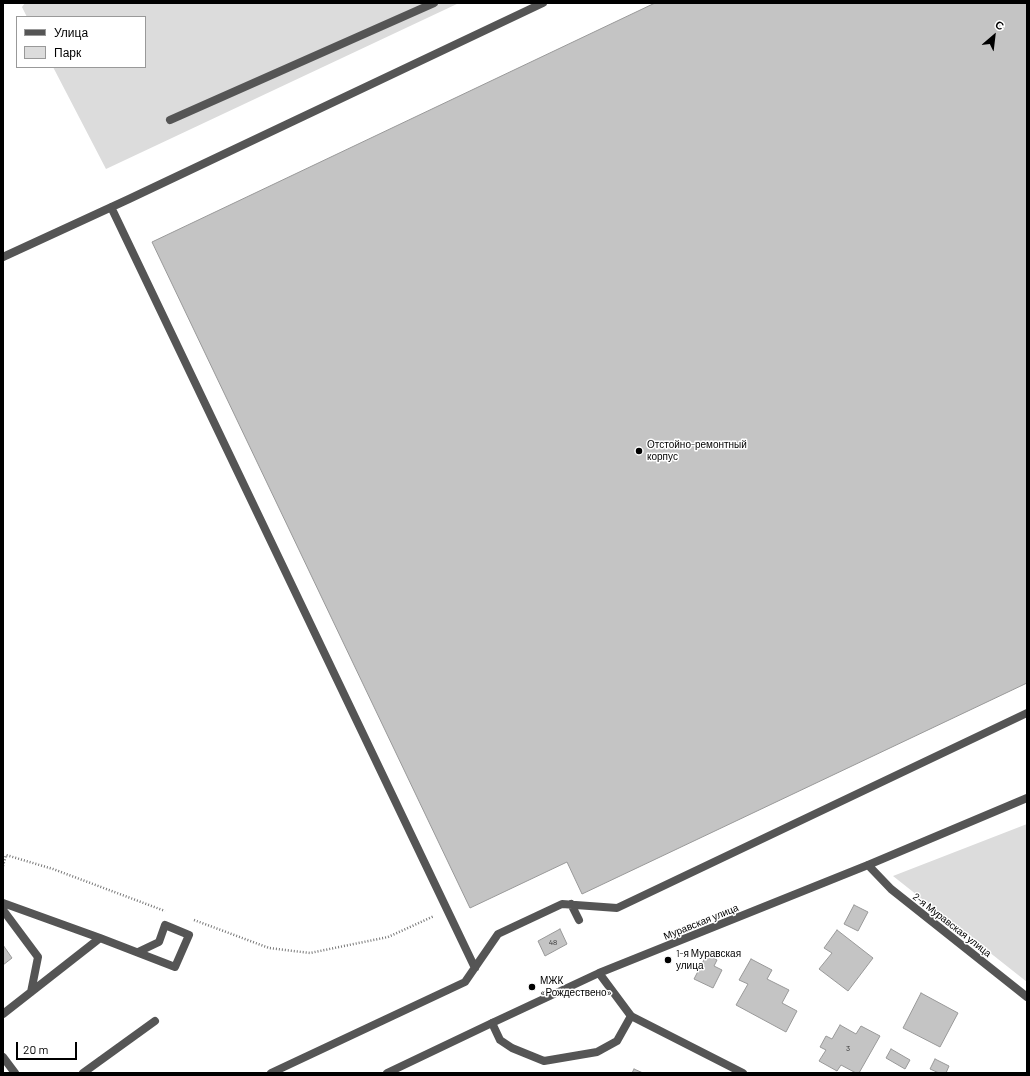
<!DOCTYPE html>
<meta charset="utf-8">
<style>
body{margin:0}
#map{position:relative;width:1030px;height:1076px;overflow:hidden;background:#fff;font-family:Barlow,sans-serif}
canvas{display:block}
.frame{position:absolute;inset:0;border:4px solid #000;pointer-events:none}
.legend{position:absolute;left:16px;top:16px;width:130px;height:52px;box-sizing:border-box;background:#fff;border:1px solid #999;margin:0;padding:5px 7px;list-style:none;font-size:12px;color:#000}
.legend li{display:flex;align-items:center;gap:8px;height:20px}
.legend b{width:20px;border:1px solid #999}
.north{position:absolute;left:974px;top:16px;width:40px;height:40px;-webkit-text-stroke:3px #fff;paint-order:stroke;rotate:28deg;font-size:11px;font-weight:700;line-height:16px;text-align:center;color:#000}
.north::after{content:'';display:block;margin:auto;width:14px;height:18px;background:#000;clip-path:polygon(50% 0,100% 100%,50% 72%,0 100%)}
.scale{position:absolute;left:16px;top:1042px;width:61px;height:18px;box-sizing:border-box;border:2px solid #000;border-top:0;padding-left:5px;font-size:12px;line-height:14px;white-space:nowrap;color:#000;-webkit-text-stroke:3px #fff;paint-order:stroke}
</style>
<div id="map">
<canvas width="1030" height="1076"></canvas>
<div class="frame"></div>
<ul class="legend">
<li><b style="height:5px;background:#555"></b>Улица</li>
<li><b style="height:11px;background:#dcdcdc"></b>Парк</li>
</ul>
<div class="north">С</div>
<div class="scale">20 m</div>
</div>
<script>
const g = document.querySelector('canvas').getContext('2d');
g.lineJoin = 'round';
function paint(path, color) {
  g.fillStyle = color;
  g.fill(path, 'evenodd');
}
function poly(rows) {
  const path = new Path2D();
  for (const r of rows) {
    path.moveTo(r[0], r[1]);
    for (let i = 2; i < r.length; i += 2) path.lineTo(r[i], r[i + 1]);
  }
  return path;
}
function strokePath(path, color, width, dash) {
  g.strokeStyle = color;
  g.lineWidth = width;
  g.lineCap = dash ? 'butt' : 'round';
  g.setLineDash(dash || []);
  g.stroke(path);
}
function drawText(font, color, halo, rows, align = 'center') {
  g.font = font + ' Barlow,sans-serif';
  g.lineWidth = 3;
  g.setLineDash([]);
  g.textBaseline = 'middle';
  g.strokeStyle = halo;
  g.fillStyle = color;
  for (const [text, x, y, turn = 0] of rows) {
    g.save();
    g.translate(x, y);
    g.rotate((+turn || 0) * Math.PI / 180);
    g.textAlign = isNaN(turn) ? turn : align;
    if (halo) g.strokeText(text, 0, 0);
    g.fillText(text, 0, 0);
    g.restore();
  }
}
const green = poly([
 [25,3,459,3,106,169,53,67,145,67,145,17,27,17,22,7],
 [1027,824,1027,982,893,876]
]);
const building = poly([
 [655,3,1027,3,1027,683,582,894,567,862,470,908,152,242,655,3],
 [854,905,868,912,858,931,844,924,854,905],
 [560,929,567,944,545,956,538,941,560,929],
 [837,930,873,958,848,991,819,969,832,953,824,948,837,930],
 [3,945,12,958,3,965,3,945],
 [707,954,717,960,714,966,722,970,713,988,694,979,707,954],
 [751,959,772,970,767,979,789,990,782,1003,797,1011,786,1032,736,1005,748,984,739,980,751,959],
 [921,993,958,1013,940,1047,903,1028,921,993],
 [840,1025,856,1034,861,1026,880,1036,859,1073,856,1073,841,1065,837,1071,819,1061,826,1050,820,1047,826,1036,832,1039,840,1025],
 [891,1049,910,1060,905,1069,886,1058,891,1049],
 [935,1059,949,1066,946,1073,939,1073,930,1069,935,1059],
 [634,1069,643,1073,632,1073,634,1069]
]);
const path = poly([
 [3,866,6,855,53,869,165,911],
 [194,920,269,948,310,953,388,937,434,916]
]);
const service = poly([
 [170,120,434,3],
 [111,207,475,968],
 [3,257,129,199,543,3],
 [3,903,100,938],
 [571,904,579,920],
 [3,910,38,957,31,992],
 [3,1014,100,938,175,967,189,935,165,925,159,942,138,952],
 [492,1023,500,1040,512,1048,544,1061,597,1052,617,1041,631,1016],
 [3,1057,15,1073],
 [83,1073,155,1021],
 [271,1073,465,982,498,934,562,904,617,908,1027,713]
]);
const minor = poly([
 [868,865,891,889,1027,997],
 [599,973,631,1016,743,1073],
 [387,1073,492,1023,599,973,868,865,1027,798]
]);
const markers = [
 [639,451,4,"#000"],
 [668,960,4,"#000"],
 [532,987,4,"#000"]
];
const numberNames = [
 ["48",553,942],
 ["3",848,1048]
];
const poiNames = [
 ["Отстойно-ремонтный",647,445],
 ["корпус",647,457],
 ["1-я Муравская",676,954],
 ["улица",676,966],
 ["МЖК",540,981],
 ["«Рождествено»",540,993]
];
const streetNames = [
 ["Муравская улица",701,922,-22],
 ["2-я Муравская улица",952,925,38]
];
paint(green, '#dcdcdc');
paint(building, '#c4c4c4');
strokePath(building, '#999', 1);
strokePath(path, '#777', 2.5, [1, 2]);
strokePath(service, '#555', 8);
strokePath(minor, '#555', 8);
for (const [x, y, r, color] of markers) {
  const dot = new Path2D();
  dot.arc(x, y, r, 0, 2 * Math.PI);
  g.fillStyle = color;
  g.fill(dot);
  strokePath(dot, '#fff', 1.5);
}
drawText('8px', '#313131', null, numberNames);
drawText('10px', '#000', '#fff', poiNames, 'left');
drawText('10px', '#000', '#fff', streetNames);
</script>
